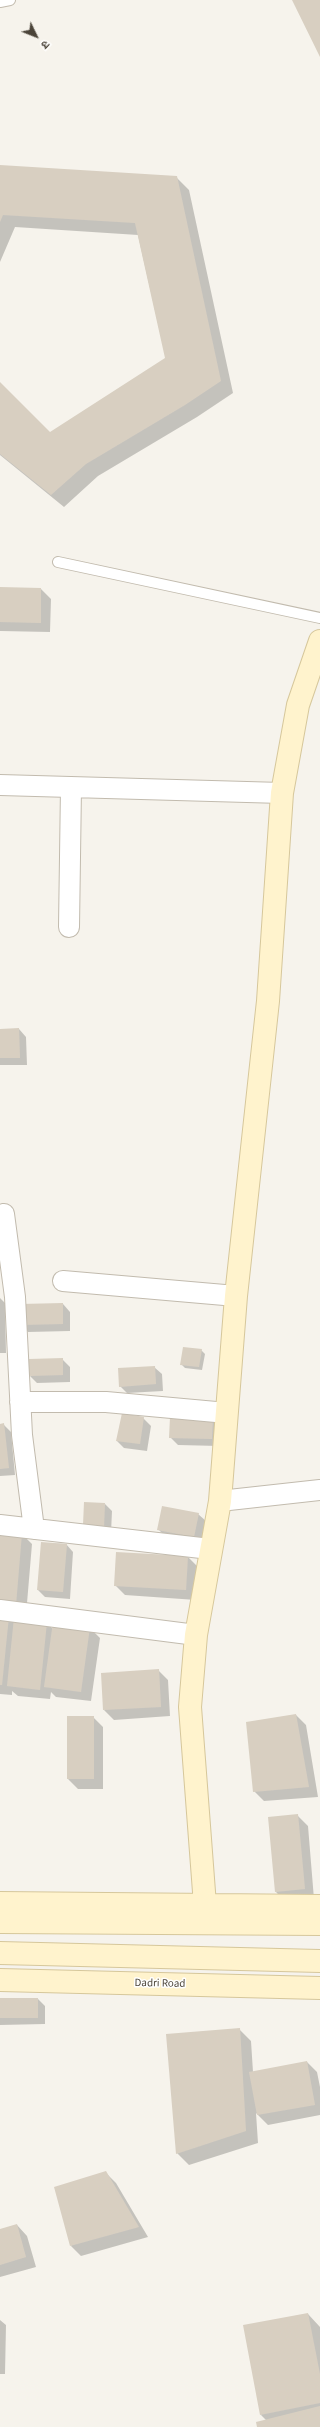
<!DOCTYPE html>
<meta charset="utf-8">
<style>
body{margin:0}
#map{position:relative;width:320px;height:2427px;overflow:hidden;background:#f6f3ec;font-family:"Source Sans 3","Noto Sans Devanagari",sans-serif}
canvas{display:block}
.north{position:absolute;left:16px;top:16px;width:40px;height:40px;-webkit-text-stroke:3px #fff;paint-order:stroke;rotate:133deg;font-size:11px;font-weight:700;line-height:16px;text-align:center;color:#4b4439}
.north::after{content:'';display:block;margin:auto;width:14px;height:18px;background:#4b4439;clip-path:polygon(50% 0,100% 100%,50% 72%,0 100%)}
</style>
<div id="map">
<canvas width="320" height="2427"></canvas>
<div class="north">उ</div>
</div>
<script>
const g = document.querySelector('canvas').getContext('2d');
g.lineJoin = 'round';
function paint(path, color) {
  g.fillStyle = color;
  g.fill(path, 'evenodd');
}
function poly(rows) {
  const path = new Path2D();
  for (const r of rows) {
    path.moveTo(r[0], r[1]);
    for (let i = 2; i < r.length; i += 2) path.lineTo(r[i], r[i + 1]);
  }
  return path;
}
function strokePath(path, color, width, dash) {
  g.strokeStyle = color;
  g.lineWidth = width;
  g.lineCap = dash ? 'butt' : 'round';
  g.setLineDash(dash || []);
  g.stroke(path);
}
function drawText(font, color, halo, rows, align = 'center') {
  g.font = font + ' "Source Sans 3",sans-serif';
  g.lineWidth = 3;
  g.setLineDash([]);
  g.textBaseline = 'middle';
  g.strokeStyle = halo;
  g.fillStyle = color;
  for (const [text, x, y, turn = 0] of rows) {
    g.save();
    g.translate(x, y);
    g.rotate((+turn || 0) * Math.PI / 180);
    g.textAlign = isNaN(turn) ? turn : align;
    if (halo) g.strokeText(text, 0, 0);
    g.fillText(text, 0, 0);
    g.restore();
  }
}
const shadow = poly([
 [0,166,176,177,189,190,233,393,197,417,98,476,64,507,0,455,0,383,50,433,166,359,138,235,15,227,0,262],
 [0,588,41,589,51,599,50,632,0,631],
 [19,1029,26,1037,27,1065,0,1065,0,1030],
 [0,1298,5,1303,6,1353,0,1353],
 [63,1304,70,1312,70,1331,28,1332,21,1324],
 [201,1350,205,1354,202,1370,185,1368,181,1364],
 [63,1360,70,1367,70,1382,37,1383,30,1376],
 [154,1367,162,1374,163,1391,127,1393,120,1386],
 [143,1418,151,1426,147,1451,124,1448,117,1441],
 [212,1419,220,1427,219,1446,178,1445,170,1437],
 [0,1425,4,1425,11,1432,15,1475,0,1476],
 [105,1504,112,1511,111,1533,91,1532],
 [198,1514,206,1521,201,1544,166,1537,159,1530],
 [22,1534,32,1544,26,1615,0,1613],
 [42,1543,66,1544,73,1552,70,1599,45,1597,38,1590],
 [188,1557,198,1567,196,1600,125,1595,115,1585],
 [0,1616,47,1623,53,1629,90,1628,100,1638,91,1701,56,1697,51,1692,50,1699,18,1696,12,1691,12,1695,0,1694],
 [158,1670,168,1680,170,1716,114,1720,104,1710],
 [296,1715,306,1725,318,1797,264,1801,254,1791],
 [68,1717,93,1717,103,1727,103,1789,78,1789,68,1779],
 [298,1816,308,1826,314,1899,286,1902,276,1892],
 [0,1999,38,1999,45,2006,45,2024,0,2025],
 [239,2029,251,2041,253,2072,307,2062,317,2072,320,2087,320,2115,268,2125,256,2113,258,2143,189,2165,177,2153],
 [105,2172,116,2183,148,2237,81,2256,71,2246],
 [17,2225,27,2236,36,2267,0,2277,0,2230],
 [308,2314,320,2327,320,2427,258,2427,267,2421,261,2415],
 [0,2320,6,2325,5,2374,0,2374]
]);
const building = poly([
 [292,0,320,0,320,57],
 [0,165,177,176,221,381,185,405,86,464,51,495,0,454,0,382,50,432,165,358,135,223,3,215,0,222],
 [0,587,41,588,41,623,0,622],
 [19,1028,20,1058,0,1058,0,1029],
 [63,1303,63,1324,20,1325,20,1304],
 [183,1347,202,1349,199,1367,180,1365],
 [63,1358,63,1375,29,1376,29,1359],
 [155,1366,156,1384,119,1387,118,1368],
 [122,1413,144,1417,140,1444,116,1441],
 [170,1417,213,1418,212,1439,169,1438],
 [4,1423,9,1468,0,1469,0,1424],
 [84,1502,105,1503,104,1527,83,1525],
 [162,1506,199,1513,194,1537,157,1530],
 [0,1531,22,1533,16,1605,0,1604],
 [41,1542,67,1544,63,1592,37,1590],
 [116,1552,188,1556,186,1590,114,1586],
 [0,1615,9,1616,2,1685,0,1685],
 [14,1618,47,1622,40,1690,7,1686],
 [53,1622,90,1627,81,1692,44,1687],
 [159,1669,161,1707,103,1710,101,1673],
 [296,1714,309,1787,253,1792,246,1722],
 [67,1716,94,1716,94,1779,67,1779],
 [298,1814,305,1889,275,1892,268,1817],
 [0,1998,38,1998,38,2018,0,2018],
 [240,2028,246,2131,176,2154,166,2034],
 [307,2061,315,2105,257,2115,249,2072],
 [106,2171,139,2227,70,2246,54,2187],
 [17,2224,26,2257,0,2265,0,2229],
 [308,2313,320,2374,320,2403,260,2415,243,2325],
 [320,2406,320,2427,257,2427,256,2422]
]);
const lane = poly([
 [0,2,10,0],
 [58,562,320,618]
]);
const street = poly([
 [0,785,282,793],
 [69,927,71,787],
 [4,1214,15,1297,22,1435,34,1529],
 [63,1281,236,1296],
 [20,1402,106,1402,227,1413],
 [220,1501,320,1490],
 [0,1525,210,1549],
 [0,1610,196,1635]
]);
const secondary = poly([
 [0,1903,320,1906],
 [205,1905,190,1707,196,1635,220,1501,236,1296,268,1001,282,793,298,705,320,641],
 [0,1922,320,1924],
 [0,1953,320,1961],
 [0,1980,320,1988]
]);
const streetNames = [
 ["Dadri Road",160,1984,1]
];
paint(shadow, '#0003');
paint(building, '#d8cfc1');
strokePath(lane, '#c2bbae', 12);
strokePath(street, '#c2bbae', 22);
strokePath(secondary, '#d6c79b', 24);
strokePath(lane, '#fff', 10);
strokePath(street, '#fff', 20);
strokePath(secondary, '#fff3cd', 22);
drawText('11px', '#4b4439', '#fff', streetNames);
</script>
